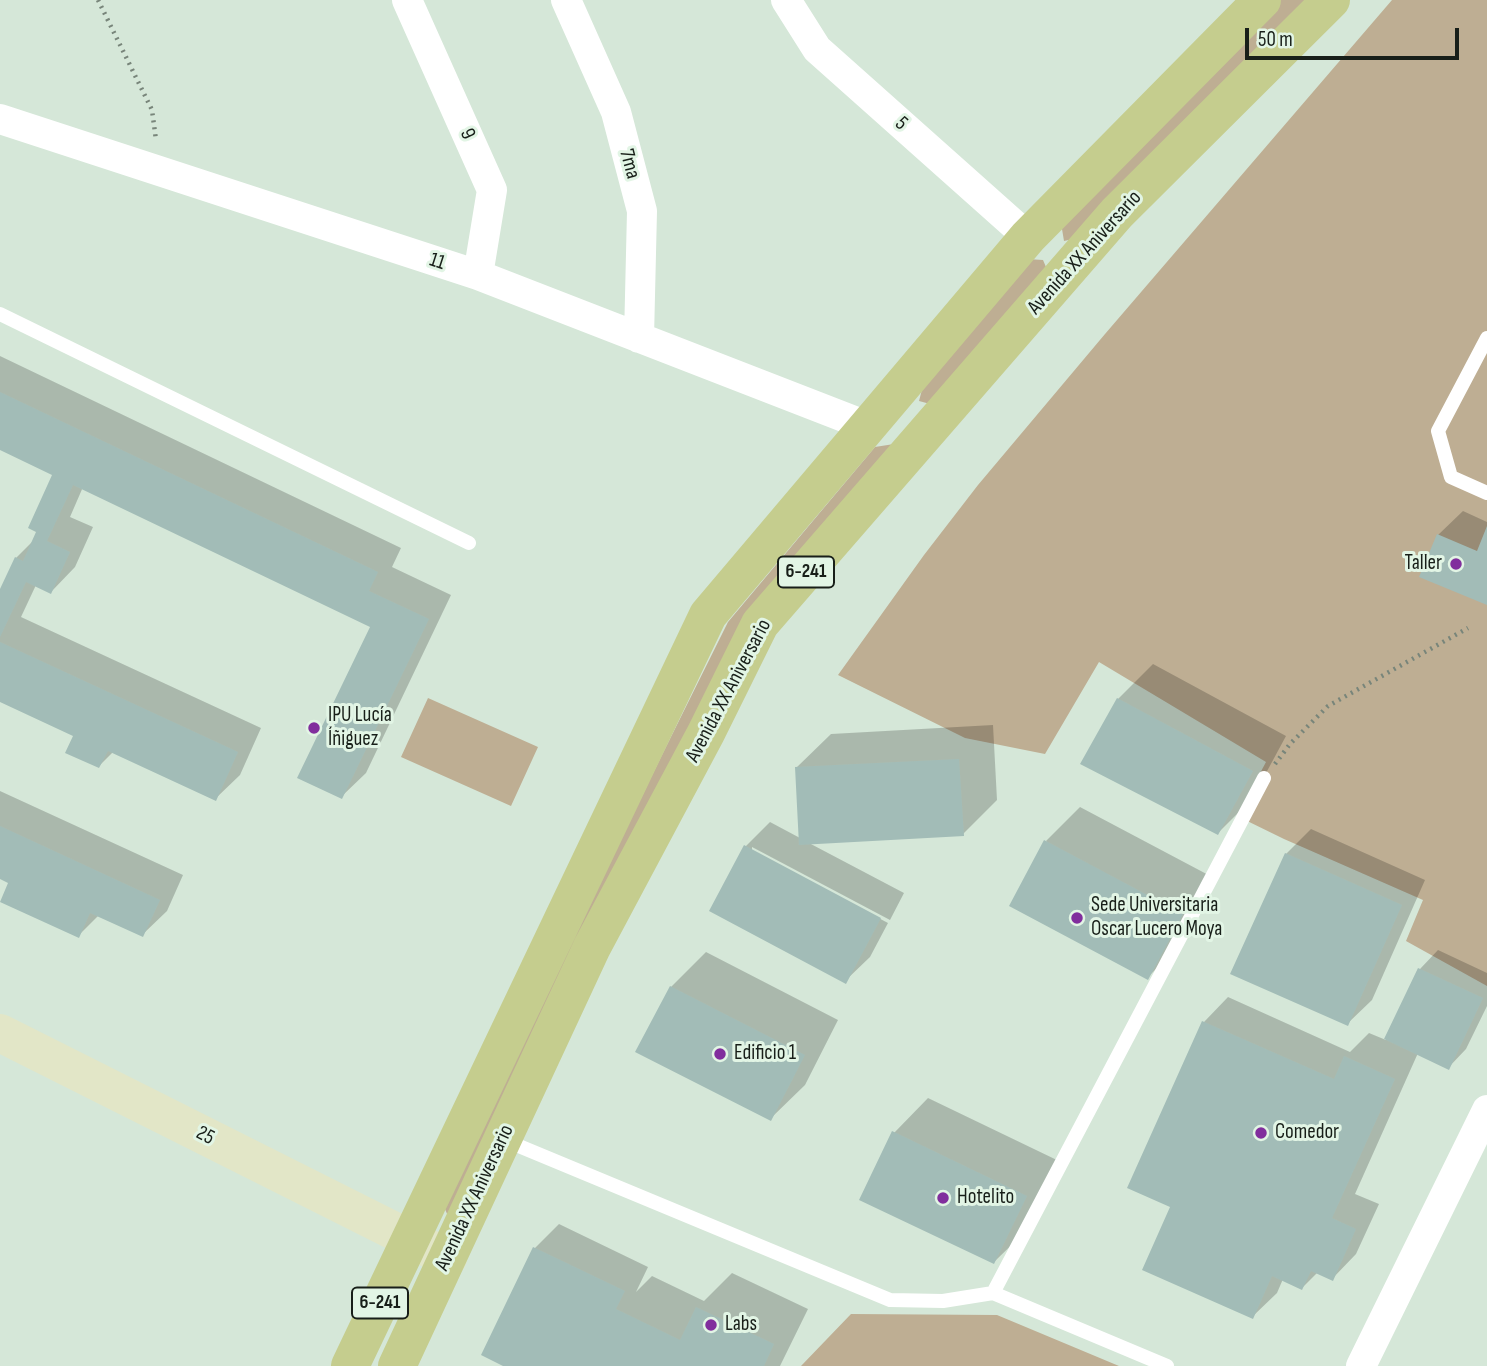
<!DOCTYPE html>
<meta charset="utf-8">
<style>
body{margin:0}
#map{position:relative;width:1487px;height:1366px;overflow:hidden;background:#d5e7d8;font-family:"Sofia Sans Condensed",sans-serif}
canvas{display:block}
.scale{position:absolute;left:1245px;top:28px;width:214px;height:32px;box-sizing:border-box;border:4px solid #181f19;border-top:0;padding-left:9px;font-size:21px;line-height:24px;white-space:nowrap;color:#181f19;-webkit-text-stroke:5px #e2f5e5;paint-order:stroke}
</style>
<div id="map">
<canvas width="1487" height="1366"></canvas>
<div class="scale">50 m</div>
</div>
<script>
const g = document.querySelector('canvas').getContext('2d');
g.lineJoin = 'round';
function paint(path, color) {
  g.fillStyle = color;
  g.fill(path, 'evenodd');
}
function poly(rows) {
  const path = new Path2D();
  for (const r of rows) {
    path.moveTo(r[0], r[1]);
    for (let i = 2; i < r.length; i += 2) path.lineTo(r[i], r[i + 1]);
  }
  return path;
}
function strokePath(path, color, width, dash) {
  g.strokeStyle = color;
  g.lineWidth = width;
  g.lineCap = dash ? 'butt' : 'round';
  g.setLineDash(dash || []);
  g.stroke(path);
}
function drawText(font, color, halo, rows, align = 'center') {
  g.font = font + ' "Sofia Sans Condensed",sans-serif';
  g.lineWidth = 6;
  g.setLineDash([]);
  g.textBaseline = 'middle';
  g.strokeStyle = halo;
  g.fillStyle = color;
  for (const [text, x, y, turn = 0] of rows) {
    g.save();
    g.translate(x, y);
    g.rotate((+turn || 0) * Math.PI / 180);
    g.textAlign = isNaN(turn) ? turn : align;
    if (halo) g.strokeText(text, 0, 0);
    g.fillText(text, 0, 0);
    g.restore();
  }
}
const green = poly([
 [1280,0,1312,0,1082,237,1064,241,1061,223],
 [1392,0,1487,0,1487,986,1406,941,1423,900,1284,839,1237,816,1266,762,1099,662,1045,754,965,738,838,675,924,555,978,485,1105,334],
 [1027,259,1043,260,1049,274,934,405,919,401,924,382],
 [894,444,748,623,448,1216,441,1200,728,622,875,447],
 [428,698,538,747,511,806,401,757],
 [851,1314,997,1315,1119,1366,801,1366]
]);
const shadow = poly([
 [0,356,401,548,392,567,451,595,366,773,341,797,372,626,83,487,70,517,93,527,75,567,51,592,36,585,21,617,261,728,240,775,215,799,113,752,99,766,76,735,0,700,0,593,16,558,35,539,55,474,0,448],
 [1463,511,1487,522,1487,604,1438,535],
 [1153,664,1286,736,1252,799,1218,833,1118,699],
 [993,725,997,800,963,834,809,843,904,893,890,920,752,847,752,851,888,923,870,957,845,981,711,910,746,846,770,822,800,838,796,768,831,734],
 [0,791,183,875,167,911,142,935,99,915,78,936,11,882,0,878],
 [1080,807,1216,879,1182,943,1147,978,1046,841],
 [1311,829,1425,880,1372,1000,1347,1024,1233,973,1286,854],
 [1438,950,1487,973,1487,1006,1466,1049,1448,1068,1418,1053,1355,1194,1379,1204,1356,1254,1332,1279,1318,1272,1302,1288,1283,1279,1277,1293,1252,1317,1172,1206,1129,1187,1204,1022,1228,997,1350,1052,1369,1033,1386,1040,1420,969],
 [706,952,838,1020,805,1085,770,1119,671,987],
 [928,1098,1061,1162,1029,1228,994,1262,894,1133],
 [559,1224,648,1267,636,1292,652,1276,704,1301,732,1273,808,1309,780,1366,507,1366,535,1248]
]);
const building = poly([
 [0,392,378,572,369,591,429,619,342,799,297,778,370,627,73,485,47,541,70,552,51,594,26,582,0,637,0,589,15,557,23,561,36,532,28,528,52,475,0,450],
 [1487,526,1487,605,1419,577,1437,534,1477,551],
 [0,642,238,752,216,801,108,751,99,768,65,753,73,736,0,702],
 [1117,698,1253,771,1218,835,1080,764],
 [959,759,964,836,799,845,795,767],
 [0,826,160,900,143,937,90,913,79,938,0,902,8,883,0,879],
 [1044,840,1183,914,1148,980,1009,906],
 [744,845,881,918,846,984,709,911],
 [1285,853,1402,905,1348,1026,1230,974],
 [1418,968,1483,998,1449,1070,1384,1039],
 [670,986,805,1055,771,1121,635,1052],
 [1202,1021,1334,1079,1344,1056,1395,1079,1332,1218,1356,1229,1333,1281,1311,1271,1302,1290,1272,1276,1253,1319,1142,1270,1170,1207,1127,1188],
 [892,1131,1027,1196,994,1264,859,1200],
 [533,1247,625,1291,616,1309,680,1340,696,1307,774,1344,764,1366,503,1366,481,1355]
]);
const path = poly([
 [98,0,152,110,156,140],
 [1275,764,1290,744,1328,706,1468,628]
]);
const lane = poly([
 [0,314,469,543],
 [1487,338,1438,431,1451,477,1487,493],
 [502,1139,890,1300,943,1301,993,1293,1264,778],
 [993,1293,1167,1366]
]);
const street = poly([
 [407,0,492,190,478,275],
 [566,0,616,112,642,211,639,338],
 [786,0,817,49,1028,237],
 [0,119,478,275,867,426],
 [1361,1366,1487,1110]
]);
const secondary = poly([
 [0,1033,448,1258]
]);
const primary = poly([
 [350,1366,708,615,1028,237,1262,0],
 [397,1366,592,947,706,733,760,624,1117,213,1331,0]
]);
const markers = [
 [1456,564,7,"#812e9d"],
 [314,728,7,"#812e9d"],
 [1077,918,7,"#812e9d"],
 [720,1054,7,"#812e9d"],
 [1261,1133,7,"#812e9d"],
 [943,1198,7,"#812e9d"],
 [711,1325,7,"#812e9d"]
];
const shields = [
 [806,572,56],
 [380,1303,56]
];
const shieldNames = [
 ["6-241",806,572],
 ["6-241",380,1303]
];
const streetNames = [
 ["5",901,124,42],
 ["9",467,134,66],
 ["7ma",629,164,75],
 ["Avenida XX Aniversario",1085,253,-48],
 ["11",437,262,18],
 ["Avenida XX Aniversario",729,691,-62],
 ["25",205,1136,27],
 ["Avenida XX Aniversario",475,1198,-65]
];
const poiNames = [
 ["Taller",1442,564,"right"],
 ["IPU Lucía",328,716],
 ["Íñiguez",328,740],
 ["Sede Universitaria",1091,906],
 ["Oscar Lucero Moya",1091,930],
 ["Edificio 1",734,1054],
 ["Comedor",1275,1133],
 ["Hotelito",957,1198],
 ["Labs",725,1325]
];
paint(green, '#beae93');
paint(shadow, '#0003');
paint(building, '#a2bcb7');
strokePath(path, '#78857a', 4.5, [2, 5]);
strokePath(lane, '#fff', 14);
strokePath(street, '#fff', 30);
strokePath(secondary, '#e2e6c7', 38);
strokePath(primary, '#c5cd8e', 38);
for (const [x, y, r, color] of markers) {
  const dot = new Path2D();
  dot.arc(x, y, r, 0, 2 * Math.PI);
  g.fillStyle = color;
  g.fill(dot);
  strokePath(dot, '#e2f5e5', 2.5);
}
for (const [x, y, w] of shields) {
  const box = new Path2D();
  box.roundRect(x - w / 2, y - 15.5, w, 31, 5);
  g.fillStyle = '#e2f5e5';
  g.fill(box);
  strokePath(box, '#181f19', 2);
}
drawText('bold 19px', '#181f19', null, shieldNames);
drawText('21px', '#181f19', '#e2f5e5', streetNames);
drawText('21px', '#181f19', '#e2f5e5', poiNames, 'left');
</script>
